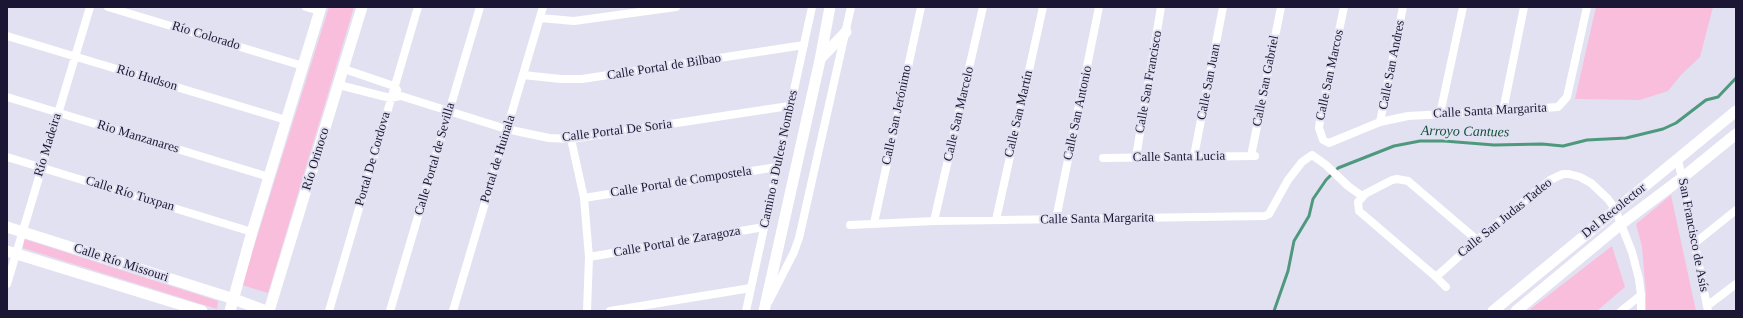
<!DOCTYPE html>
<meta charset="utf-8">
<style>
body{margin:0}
#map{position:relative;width:1743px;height:318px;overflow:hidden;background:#e2e1f1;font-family:Georgia,serif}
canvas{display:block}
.frame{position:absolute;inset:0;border:8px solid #1a1633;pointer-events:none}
</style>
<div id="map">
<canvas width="1743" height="318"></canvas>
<div class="frame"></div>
</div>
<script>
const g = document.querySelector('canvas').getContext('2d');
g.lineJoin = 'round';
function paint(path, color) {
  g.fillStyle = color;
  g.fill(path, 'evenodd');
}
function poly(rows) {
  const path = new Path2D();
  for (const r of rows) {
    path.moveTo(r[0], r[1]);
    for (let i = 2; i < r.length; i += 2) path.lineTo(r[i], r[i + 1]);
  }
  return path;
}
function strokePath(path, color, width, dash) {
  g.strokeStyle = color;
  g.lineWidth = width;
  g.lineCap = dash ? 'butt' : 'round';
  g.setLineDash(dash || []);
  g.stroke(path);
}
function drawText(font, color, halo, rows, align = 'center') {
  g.font = font + ' Georgia,serif';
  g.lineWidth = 4;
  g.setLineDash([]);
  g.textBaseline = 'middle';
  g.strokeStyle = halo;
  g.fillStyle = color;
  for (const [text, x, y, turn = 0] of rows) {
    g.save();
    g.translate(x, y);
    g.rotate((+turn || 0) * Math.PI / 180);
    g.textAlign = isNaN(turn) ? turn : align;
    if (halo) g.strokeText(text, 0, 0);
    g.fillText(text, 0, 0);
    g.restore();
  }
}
const green = poly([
 [329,7,354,7,268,293,242,285],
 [1596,7,1713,7,1700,57,1681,75,1668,91,1640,100,1575,99],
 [1671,195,1696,311,1646,311,1646,294,1642,247,1636,224],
 [24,239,218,301,217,309,23,248],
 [1612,246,1625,287,1597,311,1528,311]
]);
const stream = poly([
 [1274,311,1288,271,1294,241,1309,216,1313,199,1326,180,1338,168,1394,146,1420,141,1444,141,1494,145,1542,144,1563,146,1587,140,1626,138,1663,129,1676,123,1706,100,1718,97,1736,78]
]);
const street = poly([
 [108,7,303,66],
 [306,7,320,11],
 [1344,7,1320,120,1319,128,1323,140,1329,143,1380,122,1408,116,1503,111,1558,107,1567,97,1587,7],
 [540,18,574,21,676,7],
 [7,36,286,120],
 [344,69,394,86,397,90],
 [523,75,561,79,582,79,804,45],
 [339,85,390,98,401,96,506,129,549,138,571,139,789,106],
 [7,97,269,177],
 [1503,111,1524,7],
 [1440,114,1463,7],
 [1380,122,1403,7],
 [571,139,584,198,589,257,587,311],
 [1194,156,1223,7],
 [1251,156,1281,7],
 [7,157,252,232],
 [1136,157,1161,7],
 [1103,158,1255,156],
 [1678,159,1708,311],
 [584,198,777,167],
 [1056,219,1099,7],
 [996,220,1043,7],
 [934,221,983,7],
 [874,223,921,7],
 [850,225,934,221,1265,216,1269,214,1288,180,1302,162,1312,155,1326,165,1348,186,1362,196],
 [1695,243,1736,210],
 [589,257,764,227],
 [1436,277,1477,240,1550,180,1563,174,1569,174,1580,177,1591,183,1608,199,1615,209,1632,252,1639,279,1641,295,1641,311],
 [7,284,90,7],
 [1446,287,1436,277,1359,211,1358,202,1365,194,1392,180,1397,179,1408,181,1477,240],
 [769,301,794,252,799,238,851,7],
 [1707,306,1736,284],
 [329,311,418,7],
 [390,311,480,7],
 [453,311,543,7],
 [610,311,751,288],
 [746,311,812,7],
 [1621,311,1641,295]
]);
const secondary = poly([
 [820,59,846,32],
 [7,227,234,299,266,311],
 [7,251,202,311],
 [230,311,252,232,321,7],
 [269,311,362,7],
 [764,311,820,60,830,7],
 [1493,311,1736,111],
 [1516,311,1621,224,1682,178,1736,134]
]);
const streetNames = [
 ["Río Colorado",206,36,17],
 ["Calle San Andres",1392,65,-79],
 ["Calle Portal de Bilbao",664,67,-9],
 ["Calle San Marcos",1330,75,-78],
 ["Rio Hudson",147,78,17],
 ["Calle San Gabriel",1266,81,-79],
 ["Calle San Francisco",1149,82,-80],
 ["Calle San Juan",1209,82,-79],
 ["Calle Santa Margarita",1490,111,-3],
 ["Calle San Antonio",1078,113,-78],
 ["Calle San Marcelo",959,114,-77],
 ["Calle San Martín",1019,114,-77],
 ["Calle San Jerónimo",897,115,-78],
 ["Calle Portal De Soria",617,131,-7],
 ["Rio Manzanares",138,137,17],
 ["Río Madeira",48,145,-73],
 ["Calle Santa Lucia",1179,157,-1],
 ["Río Orinoco",316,159,-73],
 ["Portal De Cordova",373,159,-74],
 ["Calle Portal de Sevilla",435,159,-74],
 ["Portal de Huinala",498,159,-73],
 ["Camino a Dulces Nombres",779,159,-78],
 ["Calle Portal de Compostela",681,182,-9],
 ["Calle Río Tuxpan",130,194,17],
 ["Del Recolector",1614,211,-39],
 ["Calle San Judas Tadeo",1505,218,-39],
 ["Calle Santa Margarita",1097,219,-1],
 ["San Francisco de Asís",1693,235,79],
 ["Calle Portal de Zaragoza",677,242,-10],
 ["Calle Río Missouri",121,263,18]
];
const waterNames = [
 ["Arroyo Cantues",1465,132,1]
];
paint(green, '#f9bedc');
strokePath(stream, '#4e997d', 3);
strokePath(street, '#fff', 8);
strokePath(secondary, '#fff', 11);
drawText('13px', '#1a1633', '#e2e1f1', streetNames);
drawText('italic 14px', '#12503c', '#e2e1f1', waterNames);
</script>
